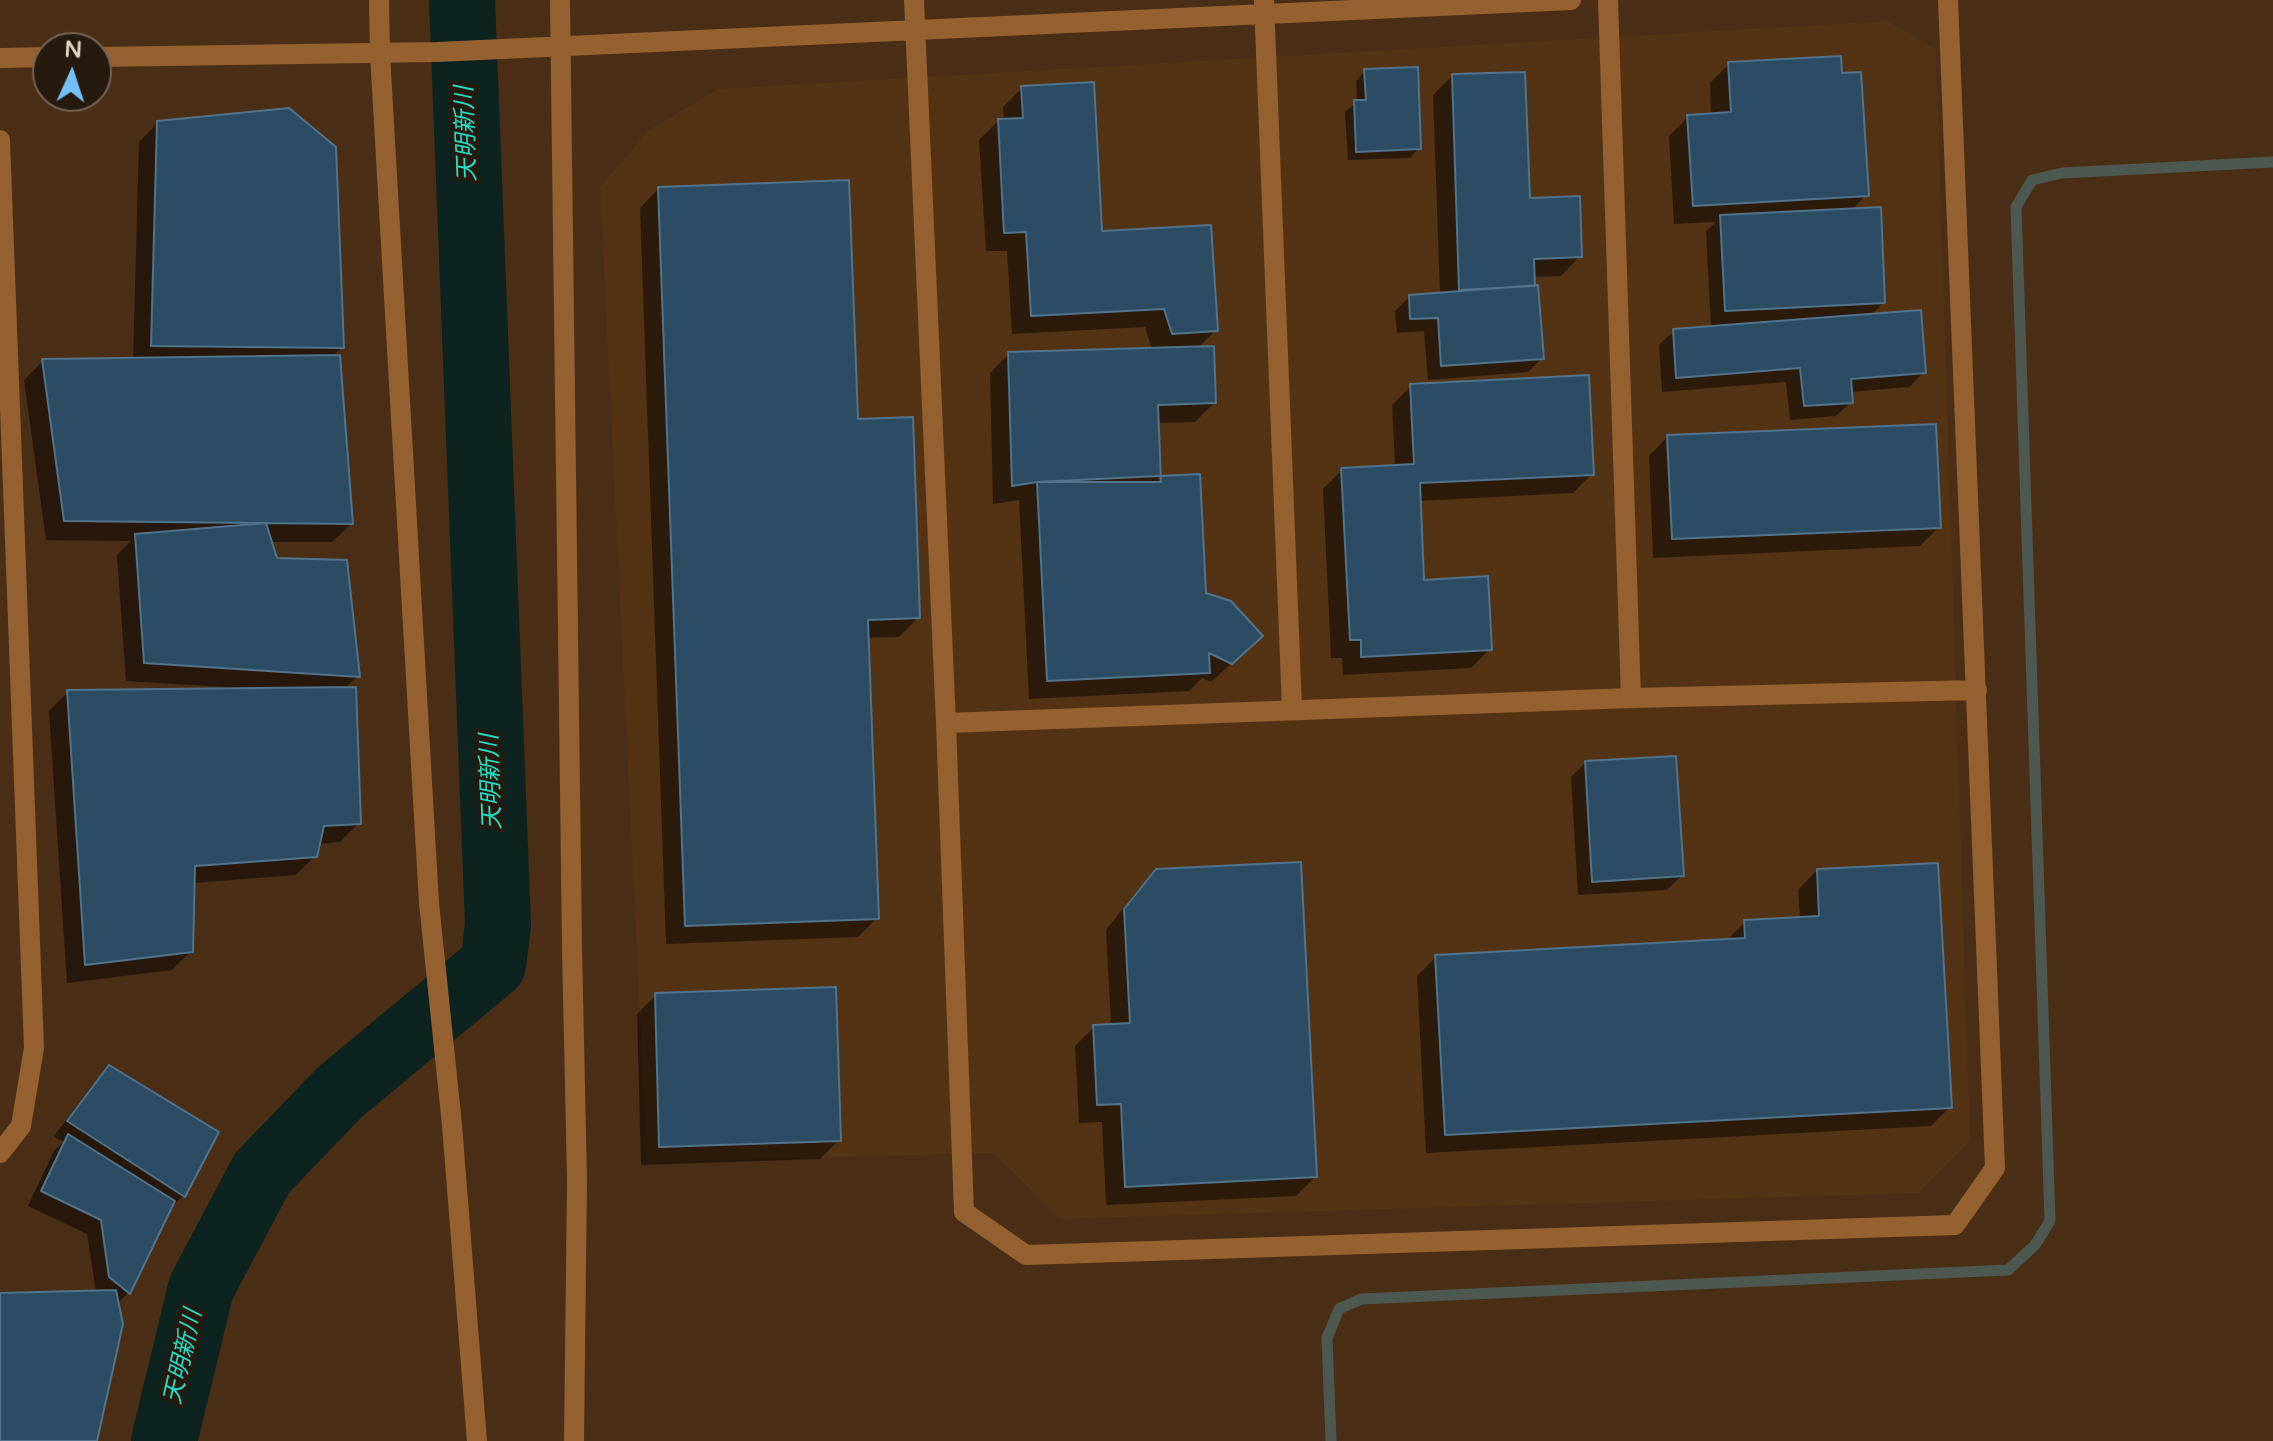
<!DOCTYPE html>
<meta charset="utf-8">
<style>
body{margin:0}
#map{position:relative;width:2273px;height:1441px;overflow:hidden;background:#4a2e16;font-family:"Varela Round",sans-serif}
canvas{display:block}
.north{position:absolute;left:32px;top:32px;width:80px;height:80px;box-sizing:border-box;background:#261a0f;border:2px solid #726457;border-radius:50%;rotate:3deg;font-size:22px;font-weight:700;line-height:32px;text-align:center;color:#e3d2c4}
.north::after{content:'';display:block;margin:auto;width:28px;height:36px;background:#74c0f6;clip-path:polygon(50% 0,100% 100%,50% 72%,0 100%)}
</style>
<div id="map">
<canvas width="2273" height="1441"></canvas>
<div class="north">N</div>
</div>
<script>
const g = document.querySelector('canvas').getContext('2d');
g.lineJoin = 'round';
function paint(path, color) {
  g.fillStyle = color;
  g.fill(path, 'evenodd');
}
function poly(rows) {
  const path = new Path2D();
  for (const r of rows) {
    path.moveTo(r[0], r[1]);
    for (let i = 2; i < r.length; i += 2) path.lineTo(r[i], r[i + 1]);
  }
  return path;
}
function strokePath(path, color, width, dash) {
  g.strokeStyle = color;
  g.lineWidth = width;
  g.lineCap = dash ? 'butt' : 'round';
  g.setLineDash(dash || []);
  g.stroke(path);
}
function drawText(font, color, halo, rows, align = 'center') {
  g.font = font + ' "Varela Round","Noto Sans JP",sans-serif';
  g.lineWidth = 8;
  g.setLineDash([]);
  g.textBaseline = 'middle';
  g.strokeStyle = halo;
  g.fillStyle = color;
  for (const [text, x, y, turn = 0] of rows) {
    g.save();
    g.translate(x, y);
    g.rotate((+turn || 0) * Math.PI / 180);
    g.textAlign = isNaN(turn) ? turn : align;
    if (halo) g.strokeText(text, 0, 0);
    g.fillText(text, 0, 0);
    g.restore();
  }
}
const built = poly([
 [1887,21,1936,49,1970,1141,1918,1193,1061,1219,993,1153,647,1162,600,187,649,130,718,89]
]);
const shadow = poly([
 [1729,64,1866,195,1852,210,1883,303,1870,316,1924,372,1909,387,1850,392,1851,402,1836,416,1790,420,1786,382,1662,392,1659,345,1674,331,1711,328,1706,231,1716,222,1674,224,1669,136,1688,117,1711,115,1710,83],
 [1365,71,1419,148,1410,158,1348,160,1345,112,1357,102,1356,81],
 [1452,76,1528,200,1580,256,1561,276,1532,277,1542,358,1528,372,1428,380,1424,331,1397,333,1395,311,1409,297,1440,294,1433,95],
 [1022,88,1100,233,1216,330,1198,348,1214,403,1195,422,1157,423,1158,478,1204,595,1241,655,1211,682,1202,678,1189,691,1029,699,1019,500,993,504,990,373,1009,354,1152,350,1145,327,1012,334,1007,251,986,251,979,140,998,121,1004,121,1003,107],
 [158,123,342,347,332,357,351,524,332,542,270,542,276,560,358,676,344,689,359,823,340,842,318,844,315,856,296,875,193,883,191,951,172,970,67,983,49,711,68,692,223,691,223,687,126,681,117,555,131,541,46,540,24,380,43,361,133,360,139,142],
 [659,188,856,421,918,618,899,637,866,638,877,918,858,937,666,944,640,208],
 [1411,386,1592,474,1573,493,1418,501,1423,582,1490,649,1471,668,1343,675,1342,658,1331,658,1323,489,1342,470,1395,467,1392,405],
 [1668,436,1939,527,1920,546,1653,558,1649,456],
 [1585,763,1682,876,1667,890,1578,895,1571,777],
 [1817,870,1950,1107,1931,1126,1426,1153,1417,976,1436,957,1725,942,1745,922,1800,919,1798,890],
 [1156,871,1315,1177,1296,1196,1106,1205,1102,1122,1079,1123,1075,1046,1094,1027,1111,1026,1106,930,1137,891],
 [656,995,839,1140,820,1159,641,1165,637,1014],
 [109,1067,216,1132,183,1196,168,1211,128,1293,117,1304,95,1441,0,1441,0,1295,96,1292,87,1234,28,1206,54,1151,63,1142,54,1136,95,1082]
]);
const stream = poly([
 [1331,1441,1327,1338,1339,1309,1361,1299,2008,1270,2035,1245,2050,1221,2016,207,2032,180,2062,173,2273,162]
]);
const river = poly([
 [164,1441,201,1288,262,1173,340,1092,493,965,498,925,462,0]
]);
const building = poly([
 [1841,56,1842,73,1861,72,1869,196,1693,206,1687,115,1731,112,1728,62,1841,56],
 [1418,67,1421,149,1356,152,1354,100,1366,100,1364,69,1418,67],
 [1525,72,1530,198,1580,196,1582,257,1534,259,1535,286,1459,290,1452,74,1525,72],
 [1094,82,1102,231,1211,225,1218,331,1172,334,1164,309,1031,316,1026,232,1004,233,998,119,1023,118,1021,86,1094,82],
 [289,108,336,147,344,348,151,346,157,121,289,108],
 [849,180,858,419,913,417,920,618,868,620,879,919,685,926,658,187,849,180],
 [1881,207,1885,303,1725,311,1720,215,1881,207],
 [1538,285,1544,359,1441,366,1438,318,1410,319,1409,295,1538,285],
 [1921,310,1926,373,1851,379,1853,403,1804,406,1800,368,1676,378,1673,329,1921,310],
 [1214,346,1216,403,1158,405,1161,482,1037,482,1012,486,1008,352,1214,346],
 [340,355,353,524,64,521,42,359,340,355],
 [1589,375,1594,475,1420,483,1424,580,1488,576,1492,650,1361,657,1361,640,1350,640,1341,468,1414,464,1410,384,1589,375],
 [1936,424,1941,528,1672,539,1667,435,1936,424],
 [1200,474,1206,593,1231,601,1263,636,1232,664,1209,653,1210,673,1047,681,1037,482,1200,474],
 [266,523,277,558,347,560,360,677,144,663,135,534,266,523],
 [356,687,361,824,324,826,317,857,195,866,193,952,85,965,67,690,356,687],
 [1676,756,1684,876,1592,882,1585,761,1676,756],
 [1301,862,1317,1177,1125,1187,1121,1104,1097,1105,1093,1025,1130,1023,1124,909,1156,869,1301,862],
 [1938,863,1952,1108,1445,1135,1435,955,1745,938,1744,920,1819,916,1817,869,1938,863],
 [836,987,841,1141,659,1147,655,993,836,987],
 [109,1065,219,1132,185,1197,67,1121,109,1065],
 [68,1134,175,1201,130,1294,109,1277,101,1220,41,1191,68,1134],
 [116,1290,123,1324,97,1441,0,1441,0,1293,116,1290]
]);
const minor = poly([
 [379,0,380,54,429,903,452,1125,477,1441],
 [560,0,572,947,577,1180,574,1441],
 [914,0,946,723,964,1212,1026,1255,1955,1225,1995,1168,1948,0],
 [1608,0,1631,698],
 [1264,2,1292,709],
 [96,57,437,52,1571,0],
 [0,58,48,57],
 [0,140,34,1048,21,1126,0,1153],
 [946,723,1631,698,1977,690]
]);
const waterNames = [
 ["天明新川",467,134,-92],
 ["天明新川",492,782,-92],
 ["天明新川",184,1357,-77]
];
paint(built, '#543314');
paint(shadow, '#0007');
strokePath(stream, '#4d5850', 11);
strokePath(river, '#0d231f', 66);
paint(building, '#2c4c63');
strokePath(building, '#51738b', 2);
strokePath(minor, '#956131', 20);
drawText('italic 24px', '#21dfc7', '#261a0f', waterNames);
</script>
